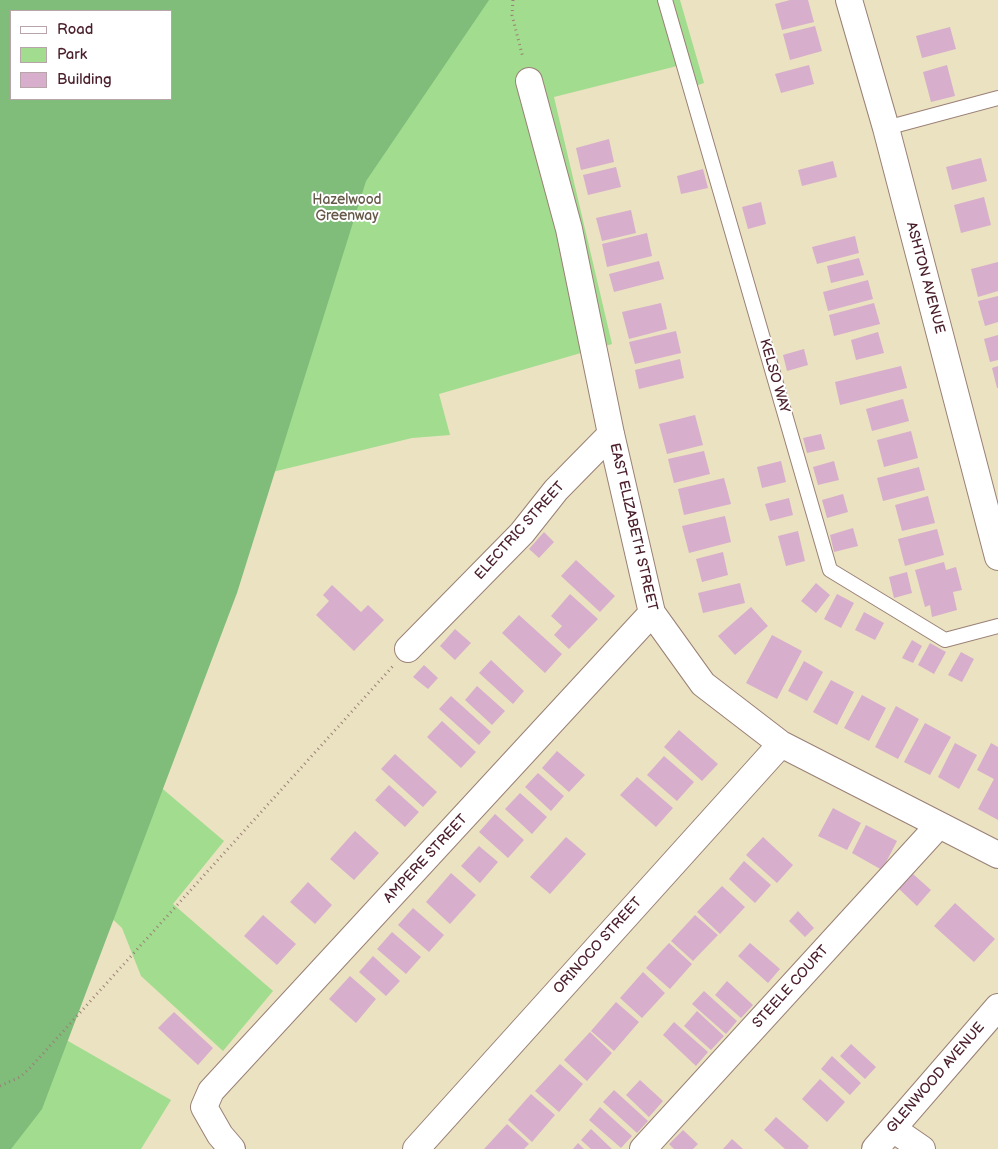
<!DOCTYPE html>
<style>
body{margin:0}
#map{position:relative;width:998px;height:1149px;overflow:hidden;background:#ebe2c1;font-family:"Balsamiq Sans",sans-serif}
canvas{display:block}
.legend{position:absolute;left:10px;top:10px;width:162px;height:90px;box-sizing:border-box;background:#fff;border:1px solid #b7a5aa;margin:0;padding:6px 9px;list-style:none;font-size:15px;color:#4a1f2b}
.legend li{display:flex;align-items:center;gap:10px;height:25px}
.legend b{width:25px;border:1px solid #b7a5aa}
</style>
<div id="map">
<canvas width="998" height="1149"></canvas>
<ul class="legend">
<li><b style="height:6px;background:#fff"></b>Road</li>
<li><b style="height:14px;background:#a1dc8f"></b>Park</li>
<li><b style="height:14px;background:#d7aecc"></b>Building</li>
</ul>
</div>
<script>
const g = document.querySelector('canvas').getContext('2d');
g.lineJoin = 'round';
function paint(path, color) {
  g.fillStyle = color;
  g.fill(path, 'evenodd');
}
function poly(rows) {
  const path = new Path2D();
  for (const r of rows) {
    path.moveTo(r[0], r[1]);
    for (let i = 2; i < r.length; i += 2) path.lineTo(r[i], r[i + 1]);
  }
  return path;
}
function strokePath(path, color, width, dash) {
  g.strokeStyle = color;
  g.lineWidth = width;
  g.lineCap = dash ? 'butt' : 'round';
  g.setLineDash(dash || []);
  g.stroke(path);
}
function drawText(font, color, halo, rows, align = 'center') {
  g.font = font + ' "Balsamiq Sans",sans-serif';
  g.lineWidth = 4;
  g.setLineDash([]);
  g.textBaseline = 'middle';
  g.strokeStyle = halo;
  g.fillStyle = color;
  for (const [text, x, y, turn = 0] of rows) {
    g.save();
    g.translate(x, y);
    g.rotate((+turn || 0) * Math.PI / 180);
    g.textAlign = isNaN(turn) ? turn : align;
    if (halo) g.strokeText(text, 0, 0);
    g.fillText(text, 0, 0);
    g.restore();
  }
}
const green = poly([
 [0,0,680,0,704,83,686,89,681,65,554,97,612,344,439,394,450,435,412,438,174,496,51,694,224,841,173,904,273,991,223,1051,141,976,122,928,0,813],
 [11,11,171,11,171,99,11,99],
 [0,1002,171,1100,141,1149,0,1149]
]);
const forest = poly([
 [0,0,489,0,366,181,237,593,42,1109,11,1149,0,1149],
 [11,11,171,11,171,99,11,99]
]);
const building = poly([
 [790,0,808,0,814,22,782,30,775,4],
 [815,26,822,51,790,60,783,34],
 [950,27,956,49,922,58,916,36],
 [809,65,814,84,781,93,775,74],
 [947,65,955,96,931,102,923,72],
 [609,139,614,162,581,170,576,148],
 [981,158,987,181,952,190,946,167],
 [833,161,837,177,802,186,798,170],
 [616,167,621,187,588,195,583,175],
 [703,169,708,188,681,194,677,176],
 [984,197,991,225,961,233,954,205],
 [761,202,766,224,748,229,742,207],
 [631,210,636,233,602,241,596,218],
 [647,233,652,256,607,267,602,244],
 [855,236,859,253,817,264,812,247],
 [859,258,864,275,831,283,827,266],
 [659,261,664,279,614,292,609,274],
 [998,262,998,291,978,297,971,269],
 [868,280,873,299,828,311,823,292],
 [998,296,998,322,985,326,978,301],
 [661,303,667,329,629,339,622,312],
 [874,303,880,324,834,336,829,315],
 [676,331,681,353,635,364,629,342],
 [878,332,884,353,856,360,851,340],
 [998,335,998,360,990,362,984,339],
 [804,349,808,365,787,371,783,355],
 [680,359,684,378,639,389,635,370],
 [901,366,907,388,840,405,835,382],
 [998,366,998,388,997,388,992,368],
 [903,399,909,421,872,431,866,409],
 [695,415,703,445,667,454,659,424],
 [911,431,918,458,884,467,877,440],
 [821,434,825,449,807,453,803,438],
 [704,451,710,474,674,483,668,459],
 [781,461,786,482,762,488,757,467],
 [834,461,839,480,818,485,813,467],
 [919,467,925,490,883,501,877,478],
 [724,478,731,504,684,515,678,489],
 [843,494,848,512,827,518,822,500],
 [928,496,935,523,902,531,895,505],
 [789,498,793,515,770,521,765,504],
 [725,516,731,542,689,553,682,526],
 [853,528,858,546,834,552,830,535],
 [937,529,944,555,905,566,898,539],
 [798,531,805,561,786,566,778,536],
 [544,532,554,542,539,558,529,549],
 [723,552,728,575,702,582,696,559],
 [576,560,615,596,600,612,561,576],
 [944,562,946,570,956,567,962,590,953,592,957,610,932,617,930,605,925,607,915,570],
 [907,572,912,593,894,598,889,577],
 [740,583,745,603,703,613,698,593],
 [816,583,830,595,816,613,801,601],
 [332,585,361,612,368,605,384,620,354,651,316,615,329,601,323,595],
 [570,594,598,619,569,649,554,635,562,626,551,616],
 [837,594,854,603,841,628,824,619],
 [751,607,768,626,735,655,718,636],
 [864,612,884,623,875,640,855,630],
 [519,615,562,654,545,673,502,633],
 [455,629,471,643,455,660,440,646],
 [772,635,802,651,777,699,746,683],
 [912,640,922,646,913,663,902,658],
 [930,643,946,652,934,674,918,665],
 [961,652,974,659,962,682,948,675],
 [491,660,524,691,513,704,479,673],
 [804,661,823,672,807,701,788,691],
 [424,665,438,678,428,689,413,677],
 [831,680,854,692,837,725,813,712],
 [477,686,505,711,492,725,465,700],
 [862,695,886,708,869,741,844,728],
 [451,696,491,732,479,745,439,709],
 [896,706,919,719,898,759,875,747],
 [442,721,476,752,461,768,427,737],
 [925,723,951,737,930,775,904,762],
 [679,730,718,764,702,781,664,747],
 [955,743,977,755,959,789,938,777],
 [991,743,998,747,998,820,978,809,994,779,977,770],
 [557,751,585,775,569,792,542,768],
 [395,754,437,792,423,807,381,769],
 [664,756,694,782,677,801,647,775],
 [538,773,564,796,551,811,525,787],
 [637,777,673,808,656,827,620,795],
 [389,785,419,812,405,827,375,800],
 [520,793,547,817,532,834,505,809],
 [833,808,861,823,847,850,818,836],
 [495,814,524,840,508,858,479,832],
 [866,825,897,841,882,870,852,853],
 [355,831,379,853,354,880,330,859],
 [566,837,586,854,550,894,530,877],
 [763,837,793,865,777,883,746,855],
 [479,846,498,862,480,883,461,866],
 [744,861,771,885,755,903,729,879],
 [451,873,476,895,450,924,426,902],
 [913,874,931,890,917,906,899,889],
 [308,882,332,905,315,924,290,902],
 [722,886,745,907,720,934,697,912],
 [955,903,995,939,974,962,934,926],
 [413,908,444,935,429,952,398,925],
 [798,911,814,928,805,937,789,921],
 [263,915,296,944,277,965,244,936],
 [695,915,718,935,693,961,671,941],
 [392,932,421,957,406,974,377,949],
 [669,943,692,964,670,989,646,968],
 [750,943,780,969,768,983,738,956],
 [373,956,400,981,386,996,359,972],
 [643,972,665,993,642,1018,620,998],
 [350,976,376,999,356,1023,329,999],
 [727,981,753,1005,741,1018,715,995],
 [704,991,737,1021,726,1034,692,1004],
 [616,1002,639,1022,614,1051,591,1031],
 [697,1011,724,1036,711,1050,684,1026],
 [174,1012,213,1048,198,1065,158,1028],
 [674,1022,708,1052,696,1066,663,1035],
 [590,1032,612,1053,587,1081,564,1060],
 [851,1044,876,1067,865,1079,840,1056],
 [832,1056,861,1083,850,1095,821,1069],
 [560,1064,583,1084,559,1112,535,1091],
 [820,1079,845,1102,827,1122,802,1099],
 [640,1080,663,1101,649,1117,626,1095],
 [614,1090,648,1121,637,1133,603,1102],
 [531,1094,555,1115,532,1142,508,1120],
 [600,1107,632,1136,621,1148,589,1120],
 [776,1117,809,1146,807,1149,785,1149,764,1130],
 [507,1124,529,1144,524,1149,484,1149],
 [591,1129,612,1149,591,1149,581,1140],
 [683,1130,698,1144,693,1149,674,1149,669,1144],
 [732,1139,743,1149,723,1149],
 [578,1143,584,1149,573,1149]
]);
const path = poly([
 [513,0,512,15,523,58],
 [0,1086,20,1077,30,1068,393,666]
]);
const service = poly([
 [665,0,830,570,945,640,998,626],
 [886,128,998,98]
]);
const minor = poly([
 [849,0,886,128,998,557],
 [529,81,569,229,611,434,652,613,703,684,781,744,998,855],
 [408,649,522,533,556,490,611,434],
 [893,1129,922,1149],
 [232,1149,220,1135,204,1107,211,1091,652,613],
 [416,1149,781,744],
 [643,1149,939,825],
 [875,1149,998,1007]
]);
const parkNames = [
 ["Hazelwood",347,200],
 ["Greenway",347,216]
];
const streetNames = [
 ["ASHTON AVENUE",925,278,75],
 ["KELSO WAY",774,376,74],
 ["EAST ELIZABETH STREET",633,527,77],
 ["ELECTRIC STREET",520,531,-48],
 ["AMPERE STREET",426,859,-47],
 ["ORINOCO STREET",598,946,-48],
 ["STEELE COURT",791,987,-48],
 ["GLENWOOD AVENUE",936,1078,-49]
];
paint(green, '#a1dc8f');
paint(forest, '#80bc7a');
paint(building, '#d7aecc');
strokePath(service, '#9a8076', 16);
strokePath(minor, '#9a8076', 28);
strokePath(path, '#9a8076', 3, [1, 4]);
strokePath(service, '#fff', 14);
strokePath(minor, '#fff', 26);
drawText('14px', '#645849', '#fff', parkNames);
drawText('14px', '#4a1f2b', '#fff', streetNames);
</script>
